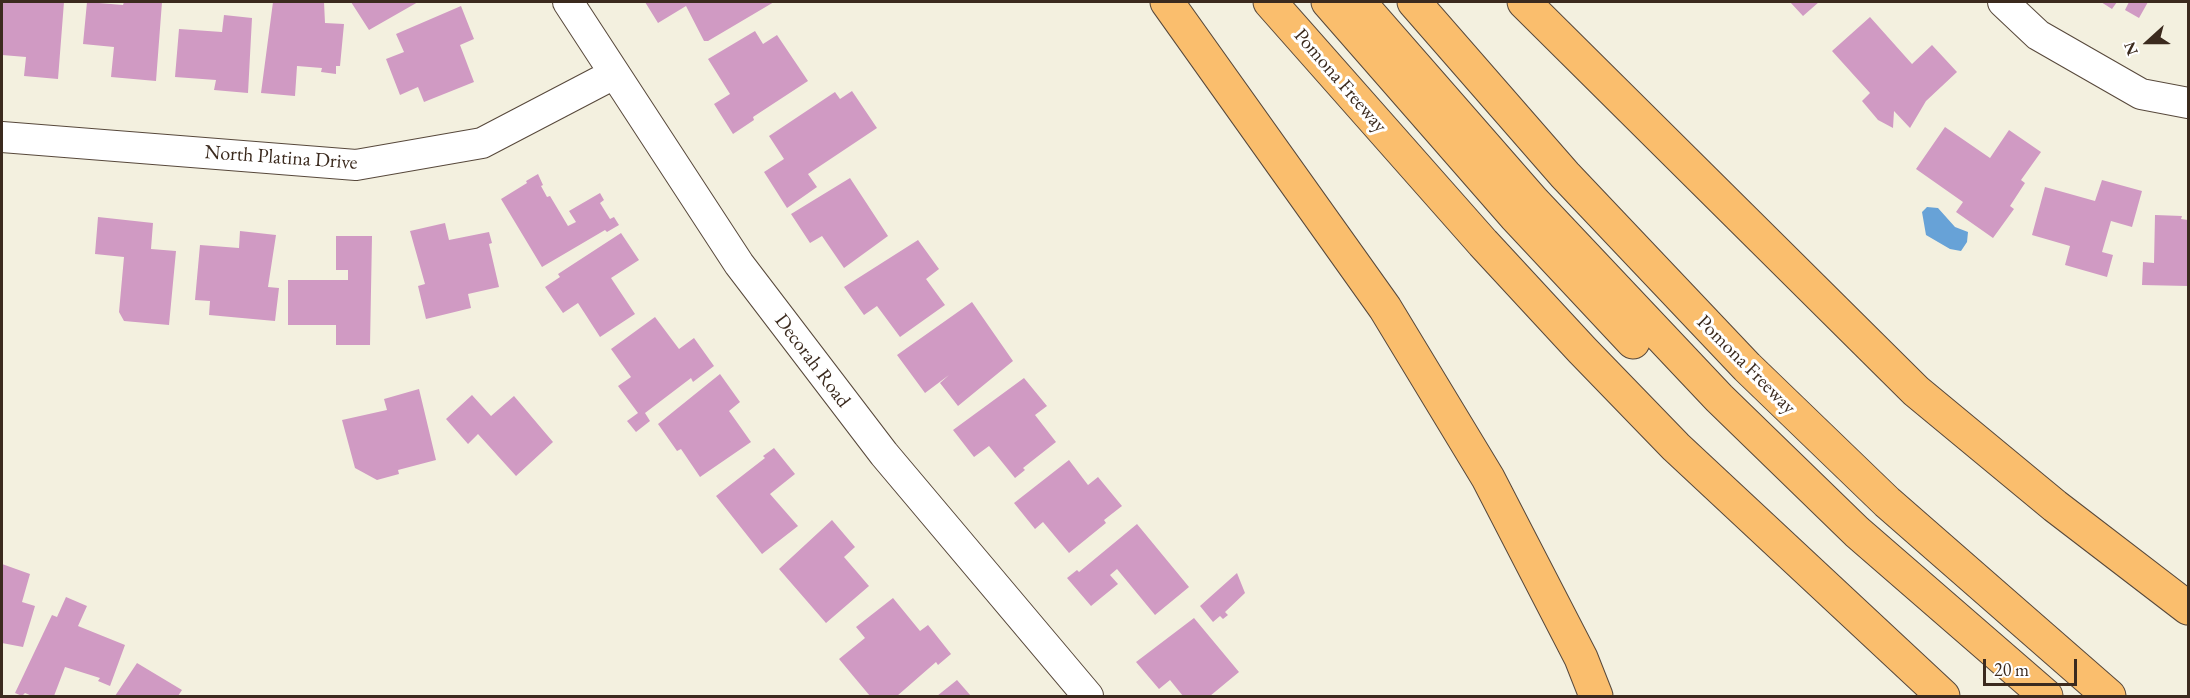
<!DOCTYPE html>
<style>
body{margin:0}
#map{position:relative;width:2190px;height:698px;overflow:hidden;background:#f3f0df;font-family:"EB Garamond",serif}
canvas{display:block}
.frame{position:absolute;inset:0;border:3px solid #3b2a1e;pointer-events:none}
.north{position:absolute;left:2118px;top:12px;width:60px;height:60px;-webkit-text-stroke:4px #fff;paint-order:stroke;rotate:249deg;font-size:16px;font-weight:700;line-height:24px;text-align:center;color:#3b2a1e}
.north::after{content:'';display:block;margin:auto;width:21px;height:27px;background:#3b2a1e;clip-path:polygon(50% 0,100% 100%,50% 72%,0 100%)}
.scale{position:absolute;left:1983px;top:659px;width:94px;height:27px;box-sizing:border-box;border:3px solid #3b2a1e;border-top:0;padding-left:8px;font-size:18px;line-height:21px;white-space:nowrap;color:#3b2a1e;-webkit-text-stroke:4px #fff;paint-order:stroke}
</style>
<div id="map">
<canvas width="2190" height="698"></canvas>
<div class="frame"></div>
<div class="north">N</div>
<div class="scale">20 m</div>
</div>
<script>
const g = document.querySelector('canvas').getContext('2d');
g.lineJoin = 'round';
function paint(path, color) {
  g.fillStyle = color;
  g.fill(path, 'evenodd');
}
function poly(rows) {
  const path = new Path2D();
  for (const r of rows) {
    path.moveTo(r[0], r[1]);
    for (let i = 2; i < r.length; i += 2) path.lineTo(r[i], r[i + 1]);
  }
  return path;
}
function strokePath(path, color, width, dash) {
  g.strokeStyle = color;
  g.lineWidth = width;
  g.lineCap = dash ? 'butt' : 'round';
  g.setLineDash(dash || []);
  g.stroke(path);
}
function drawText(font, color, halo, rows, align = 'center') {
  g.font = font + ' "EB Garamond",serif';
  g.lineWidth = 6;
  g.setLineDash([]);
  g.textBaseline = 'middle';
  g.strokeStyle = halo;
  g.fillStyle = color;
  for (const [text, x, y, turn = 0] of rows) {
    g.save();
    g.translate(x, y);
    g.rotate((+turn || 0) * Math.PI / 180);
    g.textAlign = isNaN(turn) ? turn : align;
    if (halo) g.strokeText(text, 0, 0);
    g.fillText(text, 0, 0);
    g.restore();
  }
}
const water = poly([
 [1927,207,1938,208,1955,227,1968,232,1967,242,1961,251,1950,249,1926,235,1922,212]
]);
const building = poly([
 [2,2,64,2,58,79,24,76,26,57,2,55],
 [87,2,123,5,124,2,162,2,156,81,111,77,114,47,83,44],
 [273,2,324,2,325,23,344,24,340,66,336,66,336,74,321,72,322,68,297,66,295,96,261,93],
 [351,2,418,2,369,30],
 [645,2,774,2,708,41,704,41,686,6,658,23],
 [1790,2,1819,2,1803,16],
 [2101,2,2117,2,2112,9],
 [2129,2,2148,2,2139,18,2125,10],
 [461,6,474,39,460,45,474,82,424,102,418,87,400,95,386,59,404,52,396,34],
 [224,15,252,18,248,93,214,90,216,80,175,77,179,29,222,32],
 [1870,17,1912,64,1932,45,1957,72,1926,101,1910,128,1894,111,1893,128,1878,120,1862,101,1870,93,1832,51],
 [755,31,763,44,777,35,808,81,753,117,754,120,733,134,714,104,730,94,708,59],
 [852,91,877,128,808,174,817,187,787,208,764,172,784,159,769,136,835,92,840,99],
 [1945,127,1990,158,2009,130,2041,152,2021,180,2025,183,2010,206,2014,209,1993,238,1956,212,1963,202,1916,169],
 [538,174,543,185,541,186,547,197,550,196,568,226,576,222,569,211,600,193,604,200,600,203,610,219,614,217,619,225,607,232,605,230,542,267,501,199,527,183,526,181],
 [850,178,888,236,844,268,822,236,810,243,791,214],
 [2102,180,2142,191,2132,227,2111,221,2102,252,2113,255,2107,277,2065,265,2070,246,2032,235,2045,187,2095,201],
 [2155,215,2182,216,2181,219,2188,220,2188,286,2142,285,2143,262,2154,263],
 [98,217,153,223,151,249,176,251,169,325,124,321,119,312,124,257,95,254],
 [445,223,449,240,489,232,492,243,489,244,499,287,468,294,471,308,426,319,418,286,425,284,410,231],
 [240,231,276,235,268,287,279,288,275,321,209,315,210,301,195,300,200,245,239,248],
 [621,233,639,260,611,278,635,314,600,337,578,303,563,313,545,287,560,277,558,274],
 [336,236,372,236,370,345,336,345,336,325,288,325,288,280,348,280,348,270,336,270],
 [918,240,939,269,926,279,945,305,900,337,877,306,864,315,844,287],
 [972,302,1013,361,958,406,940,383,949,375,925,393,897,355],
 [655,317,679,349,694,338,714,366,693,382,691,378,645,413,650,421,636,432,627,421,638,413,618,386,631,377,611,349],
 [720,374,740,402,729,411,751,442,700,477,681,449,677,451,658,424],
 [1024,378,1047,406,1035,415,1056,442,1023,468,1025,470,1015,478,989,446,974,457,953,430],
 [419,389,436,460,398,470,399,474,377,480,355,468,342,420,387,410,384,399],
 [472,395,491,416,514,396,553,442,516,476,478,434,468,444,446,419],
 [774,448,795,474,770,494,798,526,762,554,716,496,765,458,763,456],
 [1069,460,1088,485,1098,477,1122,506,1104,520,1106,523,1069,553,1043,522,1035,529,1014,503],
 [832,520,855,547,844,557,869,586,826,623,779,569],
 [1137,524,1189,587,1155,615,1117,569,1110,575,1118,584,1091,606,1067,578,1077,570,1079,572],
 [2,564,30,574,22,602,35,606,23,647,2,643],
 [1237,573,1245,593,1225,612,1228,615,1223,619,1220,616,1213,622,1200,606],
 [66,597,87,606,78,626,125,645,110,686,98,681,100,678,65,667,54,696,32,696,25,693,22,696,15,693,52,615,57,617],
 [893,598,920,631,928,625,951,654,938,665,936,662,897,696,870,696,839,659,865,638,856,627],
 [1194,618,1239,672,1210,696,1183,696,1170,680,1159,689,1136,662],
 [137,663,182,690,178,696,115,696],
 [957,680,971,696,937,696]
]);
const minor = poly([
 [568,2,739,264,884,454,1088,696],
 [2003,2,2038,35,2141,94,2188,103],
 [2,137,356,165,482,143,614,74]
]);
const motorway = poly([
 [1167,2,1385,308,1488,478,1581,658,1596,696],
 [1270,2,1483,243,1582,350,1676,447,1943,696],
 [1328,2,1515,216,1633,342],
 [1359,2,1533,201,1719,398,1857,532,2046,696],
 [1414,2,1565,175,1747,367,1887,502,2109,696],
 [1524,2,1916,391,2055,506,2188,608]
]);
const streetNames = [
 ["Pomona Freeway",1340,81,49],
 ["North Platina Drive",281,158,4],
 ["Decorah Road",812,361,53],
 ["Pomona Freeway",1746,365,45]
];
paint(water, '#67a2d7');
paint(building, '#d09ac3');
strokePath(minor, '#57483b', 32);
strokePath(motorway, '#57483b', 35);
strokePath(minor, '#fff', 30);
strokePath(motorway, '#fabe6d', 33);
drawText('20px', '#3b2a1e', '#fff', streetNames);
</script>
